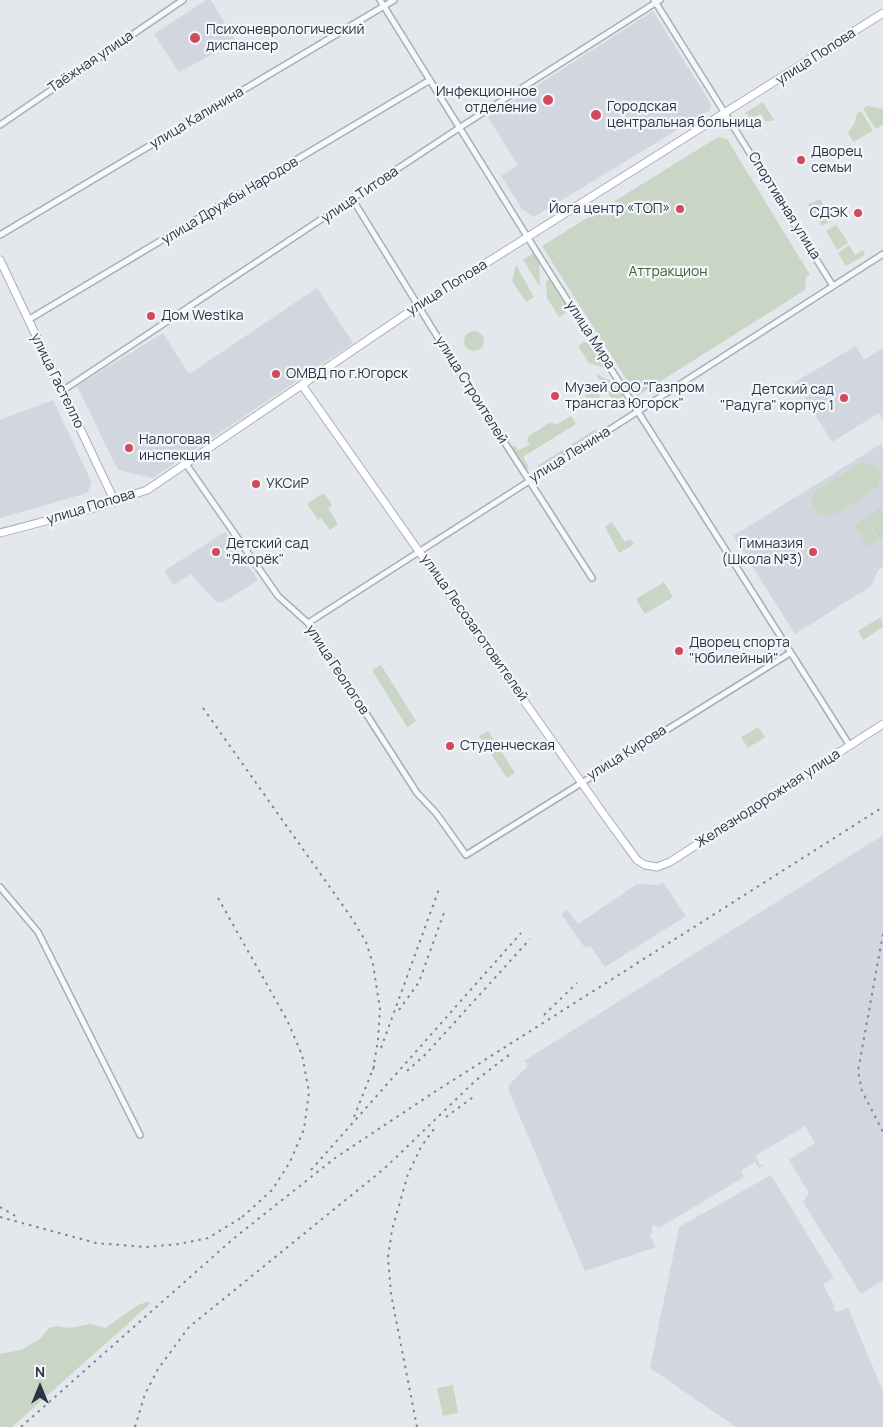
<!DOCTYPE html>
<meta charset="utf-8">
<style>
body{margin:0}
#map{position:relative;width:883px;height:1427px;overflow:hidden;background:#e4e7ec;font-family:Manrope,sans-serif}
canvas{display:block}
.north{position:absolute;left:15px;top:1362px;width:50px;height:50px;-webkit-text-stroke:4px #f4f6f9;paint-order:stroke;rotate:0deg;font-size:14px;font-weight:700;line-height:20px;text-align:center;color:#2b3445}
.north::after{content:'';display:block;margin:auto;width:18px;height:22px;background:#2b3445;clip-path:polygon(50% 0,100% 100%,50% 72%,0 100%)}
</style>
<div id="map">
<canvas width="883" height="1427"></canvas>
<div class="north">N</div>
</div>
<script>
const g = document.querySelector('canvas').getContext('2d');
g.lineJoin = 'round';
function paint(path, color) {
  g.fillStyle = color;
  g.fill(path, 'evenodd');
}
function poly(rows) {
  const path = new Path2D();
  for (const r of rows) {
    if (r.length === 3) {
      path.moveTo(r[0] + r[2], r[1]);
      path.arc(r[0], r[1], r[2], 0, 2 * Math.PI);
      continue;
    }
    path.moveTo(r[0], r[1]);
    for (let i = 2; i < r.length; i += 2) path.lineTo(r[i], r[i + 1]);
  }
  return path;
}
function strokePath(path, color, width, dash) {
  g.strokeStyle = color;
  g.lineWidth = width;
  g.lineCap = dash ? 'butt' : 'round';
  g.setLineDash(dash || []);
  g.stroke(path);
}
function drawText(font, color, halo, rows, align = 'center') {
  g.font = font + ' Manrope,sans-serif';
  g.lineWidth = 4.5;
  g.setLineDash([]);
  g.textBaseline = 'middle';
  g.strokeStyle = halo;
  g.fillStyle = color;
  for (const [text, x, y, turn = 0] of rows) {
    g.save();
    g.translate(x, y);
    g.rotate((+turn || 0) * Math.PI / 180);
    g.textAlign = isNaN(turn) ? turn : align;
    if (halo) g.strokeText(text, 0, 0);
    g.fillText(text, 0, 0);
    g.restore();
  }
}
const built = poly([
 [206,0,211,0,236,42,179,72,154,34],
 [653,11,711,104,710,110,534,217,522,209,501,176,518,165,488,117],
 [317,288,353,343,153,478,118,470,77,386,163,333,189,374],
 [856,346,864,360,883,348,883,420,879,413,832,442,795,382],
 [53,400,92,483,87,493,0,518,0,420],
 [881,444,883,448,883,567,878,570,871,586,795,634,733,536],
 [225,532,258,580,222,603,221,601,217,603,191,574,173,585,164,571],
 [883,835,883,1280,861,1294,803,1202,809,1193,789,1160,815,1143,805,1126,755,1156,760,1165,764,1165,759,1168,755,1162,741,1171,744,1177,659,1228,655,1225,651,1227,653,1232,649,1234,656,1247,585,1271,509,1091,509,1085,528,1066,524,1061],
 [663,882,686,916,605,967,590,946,585,948,561,914,567,910,578,924,637,884,658,885],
 [771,1175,834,1278,823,1284,835,1307,833,1308,836,1312,848,1308,883,1391,883,1427,736,1427,650,1368,679,1227]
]);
const green = poly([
 [763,102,774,120,773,121,765,121,761,114,751,118,745,113],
 [867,106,883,109,883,124,876,129,863,109],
 [861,111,873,131,853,142,848,133,855,122,857,114],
 [718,137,727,139,810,275,806,277,805,290,637,396,542,246],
 [820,199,832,220,822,226,808,204],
 [835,225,838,227,848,243,837,250,826,231],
 [849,245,855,255,863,250,865,255,846,266,838,253],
 [533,253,539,262,540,287,523,260],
 [516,265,534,297,526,302,512,281],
 [550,280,565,304,565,313,559,317,547,298,546,281],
 [474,341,10],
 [584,342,592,344,606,367,605,368,589,363,578,346],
 [596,374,617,384,624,396,614,403],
 [588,381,597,392,607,408,591,405,580,386],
 [571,416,576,424,523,457,529,468,526,469,512,447,515,445,518,450,527,446,530,445,527,440,529,436,549,423,557,424],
 [596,429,597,433,541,468,538,467,537,466],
 [862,462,874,465,878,469,881,475,878,487,836,514,830,516,818,513,812,503,815,491],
 [324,493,332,505,328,508,338,524,330,530,321,518,318,520,307,504],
 [879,509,883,515,883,538,880,540,866,518],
 [864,518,878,540,868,547,854,525],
 [612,522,625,542,630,539,634,544,619,553,605,527],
 [664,582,673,597,645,614,636,599],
 [881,617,883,627,863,640,858,631],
 [381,665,416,721,407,727,372,670],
 [758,727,765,737,748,748,741,737],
 [488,731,515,773,507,778,479,736],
 [147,1302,151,1303,12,1427,0,1427,0,1354,21,1350,40,1339,49,1328,57,1326,70,1328,91,1324,105,1328,138,1305],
 [453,1385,458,1413,443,1416,437,1388]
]);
const street = poly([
 [380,0,543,262,850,746],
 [654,0,833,286],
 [0,125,183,0],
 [353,200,456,367,592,578],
 [0,235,394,0],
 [28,320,430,80],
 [62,391,459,128,660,0],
 [186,464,278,596,308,623,417,793,436,813,466,855,790,653],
 [308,623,883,254],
 [0,887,38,932,140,1135]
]);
const secondary = poly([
 [0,260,115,502],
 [302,385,605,816,637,860,645,865,657,867,670,862,883,724],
 [0,533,91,509,147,490,418,306,883,13]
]);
const rail = poly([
 [203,708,351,917,366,942,373,964,380,1009,378,1040,373,1070],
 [218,898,287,1020,302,1055,309,1092,304,1129,290,1162,272,1190,239,1220],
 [883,934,858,1071,862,1091,883,1132],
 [399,1010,419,982,445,910],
 [544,1015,577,983],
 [381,1048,439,889],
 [407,1071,426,1054,530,939],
 [354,1117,375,1064],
 [446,1117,476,1095],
 [311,1170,521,933],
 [0,1207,19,1218],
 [0,1217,96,1243,146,1247,179,1244,208,1238,244,1216],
 [21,1427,233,1239,335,1158,436,1091,883,807],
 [135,1427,145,1394,158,1369,189,1327,385,1168,475,1081,509,1055],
 [417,1427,391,1294,388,1257,392,1230,408,1174,421,1147,434,1129]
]);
const markers = [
 [195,38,6,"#d1495b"],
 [548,100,6,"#d1495b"],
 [596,115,6,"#d1495b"],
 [801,160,5,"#d1495b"],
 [680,209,5,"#d1495b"],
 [858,213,5,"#d1495b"],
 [151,316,5,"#d1495b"],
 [276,374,5,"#d1495b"],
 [555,396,5,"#d1495b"],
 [844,398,5,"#d1495b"],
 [129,448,5,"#d1495b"],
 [256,484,5,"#d1495b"],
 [216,552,5,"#d1495b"],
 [813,552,5,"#d1495b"],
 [679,651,5,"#d1495b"],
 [450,746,5,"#d1495b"]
];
const poiNames = [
 ["Психоневрологический",206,30],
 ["диспансер",206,46],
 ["Инфекционное",537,92,"right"],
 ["отделение",537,108,"right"],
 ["Городская",607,107],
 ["центральная больница",607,123],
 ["Дворец",811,152],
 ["семьи",811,168],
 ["Йога центр «ТОП»",670,209,"right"],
 ["СДЭК",848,213,"right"],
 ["Дом Westika",161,316],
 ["ОМВД по г.Югорск",286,374],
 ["Музей ООО \"Газпром",565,388],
 ["трансгаз Югорск\"",565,404],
 ["Детский сад",834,390,"right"],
 ["\"Радуга\" корпус 1",834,406,"right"],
 ["Налоговая",139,440],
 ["инспекция",139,456],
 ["УКСиР",266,484],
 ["Детский сад",226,544],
 ["\"Якорёк\"",226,560],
 ["Гимназия",803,544,"right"],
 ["(Школа №3)",803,560,"right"],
 ["Дворец спорта",689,643],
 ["\"Юбилейный\"",689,659],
 ["Студенческая",460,746]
];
const streetNames = [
 ["улица Попова",816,57,-33],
 ["Таёжная улица",91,62,-34],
 ["улица Калинина",197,118,-31],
 ["улица Титова",360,195,-34],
 ["улица Дружбы Народов",230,201,-31],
 ["Спортивная улица",784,206,58],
 ["улица Попова",447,288,-32],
 ["улица Мира",590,335,57],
 ["улица Гастелло",57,381,64],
 ["улица Строителей",471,390,58],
 ["улица Ленина",570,455,-32],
 ["улица Попова",91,507,-17],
 ["улица Лесозаготовителей",474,628,55],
 ["улица Геологов",337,670,57],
 ["улица Кирова",627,753,-32],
 ["Железнодорожная улица",768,799,-33]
];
const parkNames = [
 ["Аттракцион",668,272]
];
paint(built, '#d2d6de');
paint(green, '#c9d6c5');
strokePath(street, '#a9aeb7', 8);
strokePath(secondary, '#a9aeb7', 9);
strokePath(street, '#f7f8fa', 5);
strokePath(secondary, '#fff', 7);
strokePath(rail, '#7d8696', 2, [2.5, 5]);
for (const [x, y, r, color] of markers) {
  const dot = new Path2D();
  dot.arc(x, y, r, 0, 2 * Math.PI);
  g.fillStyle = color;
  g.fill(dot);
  strokePath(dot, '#f4f6f9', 2);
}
drawText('14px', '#2b3445', '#f4f6f9', poiNames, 'left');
drawText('14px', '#2b3445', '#f4f6f9', streetNames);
drawText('14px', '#3f6138', '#f4f6f9', parkNames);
</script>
